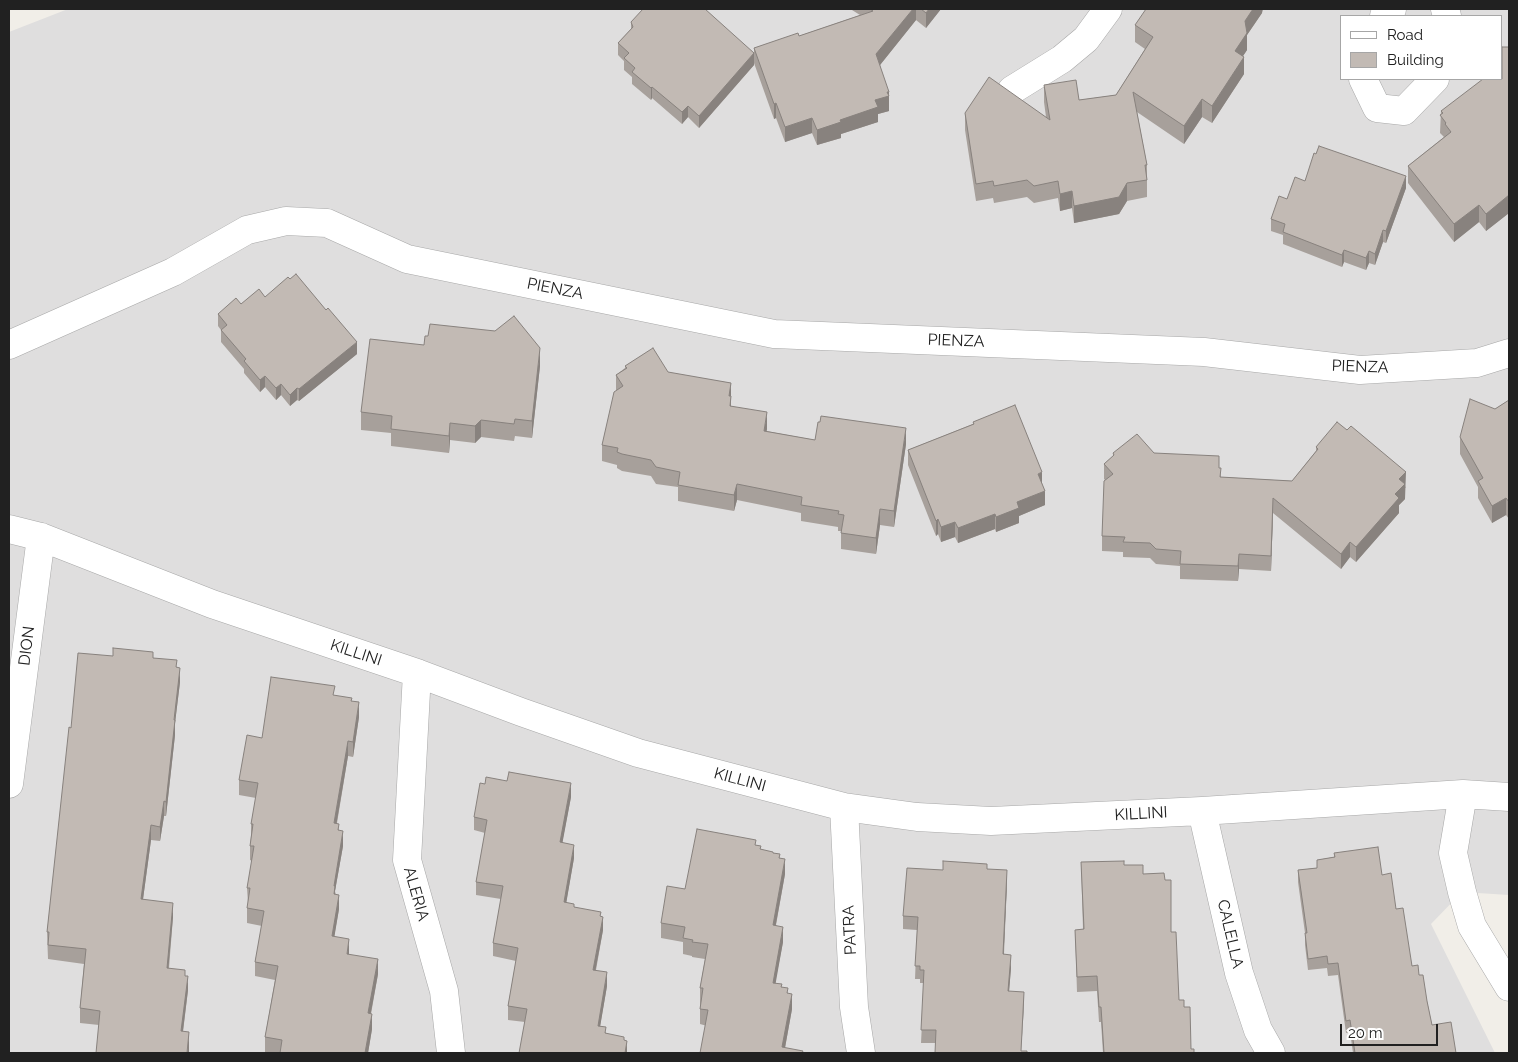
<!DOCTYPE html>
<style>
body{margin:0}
#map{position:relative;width:1518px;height:1062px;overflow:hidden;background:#f1eee8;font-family:Raleway,sans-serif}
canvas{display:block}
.frame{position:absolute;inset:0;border:10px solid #212121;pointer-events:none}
.legend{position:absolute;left:1340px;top:15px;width:162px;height:65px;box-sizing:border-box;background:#fff;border:1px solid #a6a6a6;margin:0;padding:6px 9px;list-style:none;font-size:15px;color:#212121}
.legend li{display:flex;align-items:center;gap:10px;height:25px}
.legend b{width:25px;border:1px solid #a6a6a6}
.scale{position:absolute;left:1340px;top:1024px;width:98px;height:22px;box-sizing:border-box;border:2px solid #212121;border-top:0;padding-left:6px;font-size:15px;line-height:18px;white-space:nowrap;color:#212121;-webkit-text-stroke:4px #fff;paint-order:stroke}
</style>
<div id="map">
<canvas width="1518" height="1062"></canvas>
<div class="frame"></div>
<ul class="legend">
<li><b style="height:6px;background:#fff"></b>Road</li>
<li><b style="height:14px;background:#c2bab4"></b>Building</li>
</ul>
<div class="scale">20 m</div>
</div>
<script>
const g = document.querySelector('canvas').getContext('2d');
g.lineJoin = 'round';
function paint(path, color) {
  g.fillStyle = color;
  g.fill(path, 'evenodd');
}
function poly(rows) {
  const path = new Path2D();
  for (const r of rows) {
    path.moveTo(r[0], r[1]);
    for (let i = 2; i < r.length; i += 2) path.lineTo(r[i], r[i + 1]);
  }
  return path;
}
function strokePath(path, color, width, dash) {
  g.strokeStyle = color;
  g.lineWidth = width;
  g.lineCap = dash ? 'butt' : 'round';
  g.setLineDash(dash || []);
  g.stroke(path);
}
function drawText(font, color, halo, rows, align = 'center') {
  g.font = font + ' Raleway,sans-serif';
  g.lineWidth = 4.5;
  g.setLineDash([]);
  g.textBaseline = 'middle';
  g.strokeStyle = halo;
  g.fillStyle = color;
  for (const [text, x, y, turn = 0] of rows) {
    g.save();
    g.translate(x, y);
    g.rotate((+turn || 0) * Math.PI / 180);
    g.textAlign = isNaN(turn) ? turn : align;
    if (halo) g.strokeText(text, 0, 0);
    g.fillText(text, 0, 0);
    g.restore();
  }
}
const residential = poly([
 [68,9,1509,9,1509,895,1462,892,1431,924,1495,1053,9,1053,9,32],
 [1342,16,1502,16,1502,79,1342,79]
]);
const minor = poly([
 [1445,9,1447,16],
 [1384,16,1392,9],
 [1363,79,1377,108,1404,111,1435,79],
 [1012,90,1062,59,1086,39,1108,9],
 [9,345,173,272,247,230,286,221,327,223,407,259,774,334,1204,352,1360,370,1477,363,1509,353],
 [9,529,41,537,212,604,417,673,521,712,638,753,844,807,917,817,991,821,1202,811,1463,794,1509,797],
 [417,673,407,860,444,991,451,1053],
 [9,784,41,537],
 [1463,794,1453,853,1462,892,1472,926,1509,987],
 [844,807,854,1007,861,1053],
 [1202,811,1239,973,1258,1030,1271,1053]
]);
const wall = poly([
 [852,9,941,9,926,28,916,20,880,65,889,107,889,111,878,114,878,122,841,134,841,138,817,145,812,133,785,142,776,118,774,119,754,63,754,65,699,128,688,117,682,124,652,98,651,100,632,84,632,77,624,70,624,61,618,55,618,43,631,29,631,22,754,53,754,48,799,36,860,15,852,10],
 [1262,9,1262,13,1247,35,1247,50,1243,56,1244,74,1212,123,1202,117,1184,144,1137,112,1147,165,1147,197,1127,201,1119,214,1074,223,1072,208,1060,211,1058,198,1034,203,1027,197,994,203,993,198,976,201,965,130,965,113,1046,117,1044,102,1044,85,1079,100,1116,95,1145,49,1135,42,1135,25],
 [1509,47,1509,213,1486,231,1479,222,1454,242,1408,183,1408,166,1444,137,1440,133,1441,111,1502,79],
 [1305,181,1406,188,1386,243,1383,242,1375,265,1369,263,1366,270,1344,262,1342,267,1283,244,1283,235,1271,231,1271,219,1287,199],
 [265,297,357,354,299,401,297,400,290,406,281,395,276,400,265,387,260,392,244,373,244,369,221,342,221,330,218,326,218,314,241,304],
 [424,345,540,366,532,438,515,436,514,441,481,437,475,443,450,440,449,453,391,446,391,433,361,430,361,412],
 [625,366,731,383,731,406,767,429,766,431,815,440,906,444,894,527,880,525,876,554,841,549,841,531,838,531,838,527,801,521,801,513,737,500,734,511,678,501,678,487,656,484,651,476,622,471,617,468,617,465,602,461,602,445,616,391,616,375,625,368],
 [1509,400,1509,519,1506,515,1492,523,1478,498,1478,487,1460,454,1460,437,1495,409],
 [973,422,1042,483,1045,505,1019,516,1019,523,996,532,995,529,958,543,955,537,941,542,938,534,936,536,908,465,908,450,973,424],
 [1316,447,1406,487,1405,488,1405,499,1399,505,1399,513,1356,562,1350,557,1341,569,1273,513,1271,571,1239,569,1238,581,1180,579,1180,566,1156,564,1150,558,1123,557,1123,552,1102,551,1102,536,1105,480,1104,479,1104,464,1113,456,1113,453,1154,453,1219,468,1221,477,1292,481,1316,451],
 [113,656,153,658,177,667,180,682,175,723,175,735,166,816,164,816,160,841,151,840,143,899,173,917,169,968,185,976,188,990,183,1032,189,1047,99,1025,80,1023,80,1008,84,964,48,959,47,932,71,728],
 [335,696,352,701,359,717,353,757,348,756,337,823,343,846,335,891,339,909,334,937,349,954,378,974,371,1014,372,1029,368,1053,273,1053,265,1052,265,1037,275,980,255,976,255,962,262,926,247,923,247,908,248,903,247,888,252,861,250,860,250,846,251,836,251,824,256,798,239,795,239,780,262,738],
 [571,797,562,843,574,858,566,903,574,907,601,916,603,930,596,970,607,986,600,1026,606,1033,624,1040,627,1053,525,1022,508,1020,508,1006,516,961,493,956,493,943,501,899,476,895,476,882,485,833,474,830,474,817],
 [756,845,761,849,773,853,780,858,785,874,776,925,783,942,775,983,782,987,788,993,792,1009,785,1048,803,1053,700,1024,700,988,705,959,692,957,692,956,683,954,683,942,661,938,661,923,685,889],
 [1334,853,1382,875,1396,909,1412,966,1419,975,1427,1001,1432,1025,1456,1053,1353,1053,1350,1032,1346,1033,1338,975,1328,976,1327,968,1308,970,1305,945,1305,933,1298,882,1298,870,1317,868,1317,860,1334,857],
 [1081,862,1124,865,1143,874,1165,880,1179,1000,1184,1007,1191,1049,1194,1053,1103,1053,1101,1022,1099,1022,1097,991,1077,992,1075,930,1083,929],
 [987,869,1007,883,1004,954,1011,968,1009,991,1024,1005,935,1043,921,1043,924,983,920,983,920,979,915,979,917,930,903,929,903,916,943,870]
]);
const shadedWall = poly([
 [913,9,916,9,916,20,876,70,876,54],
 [929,9,941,9,926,28,926,13],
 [1253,9,1263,9,1262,13,1247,35,1247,50,1235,68,1235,51,1245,21],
 [754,53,754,65,699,128,699,116],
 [1244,57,1244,74,1212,123,1212,106],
 [652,87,652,98,651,100,651,88],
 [887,92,889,92,889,111,878,114,878,122,841,134,841,138,817,145,817,130,840,120],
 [1202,99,1202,117,1184,144,1184,126],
 [776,103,776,118,774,119,774,104],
 [688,106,688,117,682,124,682,112],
 [812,118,812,133,785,142,785,127],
 [1406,176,1406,188,1386,243,1386,231],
 [1127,183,1127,201,1119,214,1074,223,1074,206],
 [1072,191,1072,208,1060,211,1060,194],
 [1509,195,1509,213,1486,231,1486,214],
 [1479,205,1479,222,1454,242,1454,224],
 [1383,230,1383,242,1375,265,1375,254],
 [1344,250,1344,262,1342,267,1342,255],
 [1369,251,1369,263,1366,270,1366,258],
 [357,342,357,354,299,401,299,389],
 [540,348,540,366,532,438,532,421],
 [265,376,265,387,260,392,260,380],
 [731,383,731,412,730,422,729,396],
 [281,384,281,395,276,400,276,388],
 [297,388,297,400,290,406,290,395],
 [767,412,767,429,764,447,764,431],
 [481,420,481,437,475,443,475,426],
 [450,423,450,440,449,453,449,436],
 [906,428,906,444,894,527,894,511],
 [1042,472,1042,487,1038,474],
 [1406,472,1405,499,1399,505,1399,513,1356,562,1356,547,1395,494,1399,479],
 [737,484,737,500,734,511,734,495],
 [1045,491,1045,505,1019,516,1019,523,996,532,996,517,1017,502],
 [1273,498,1273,513,1271,571,1271,556],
 [1506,498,1506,515,1492,523,1492,506],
 [880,509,880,525,876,554,876,538],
 [995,514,995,529,958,543,958,528],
 [938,519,938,534,936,536,936,521],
 [955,522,955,537,941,542,941,527],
 [1350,542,1350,557,1341,569,1341,554],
 [1239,554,1239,569,1238,581,1238,566],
 [180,668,180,682,175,723,175,735,166,816,166,802],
 [359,702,359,717,353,757,353,742],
 [348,741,348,756,334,838,334,823],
 [571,783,571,797,560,856,560,842],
 [164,801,164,816,160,841,160,827],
 [151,825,151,840,141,914,141,899],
 [343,831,343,846,335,891,335,901,334,908,334,886],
 [574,845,574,858,564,916,564,902],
 [785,859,785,874,773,940,773,925],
 [1007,870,1007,883,1003,967,1003,954],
 [339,895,339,909,332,951,332,936],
 [173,903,173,917,167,982,167,968],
 [603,917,603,930,593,983,593,970],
 [783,927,783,942,773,998,773,983],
 [349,939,349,954,347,954],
 [1011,955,1011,968,1008,1004,1008,991],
 [378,959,378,974,368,1028,368,1013],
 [607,972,607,986,598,1039,598,1026],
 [188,976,188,990,181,1046,181,1031],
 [1024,992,1024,1005,1021,1053],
 [792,994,792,1009,784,1053,782,1047],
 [372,1014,372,1029,368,1053,365,1053],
 [189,1032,189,1053,187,1053],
 [627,1041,627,1053,625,1053]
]);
const building = poly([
 [643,9,705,9,754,53,699,116,688,106,682,112,652,87,651,88,632,72,635,68,624,58,629,53,618,43,633,27,631,22,643,9],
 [870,9,913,9,876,54,889,92,887,92,889,96,875,100,878,107,840,120,841,122,817,130,812,118,785,127,776,103,774,104,754,48,798,33,799,36,873,11,870,9],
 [921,9,929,9,926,13,921,9],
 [1146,9,1253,9,1245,21,1247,33,1235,51,1244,57,1212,106,1202,99,1184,126,1133,92,1147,165,1145,165,1147,180,1127,183,1119,197,1074,206,1072,191,1060,194,1058,181,1034,186,1027,180,994,186,993,181,976,184,965,113,989,77,1050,120,1044,85,1076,80,1079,100,1116,95,1153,37,1135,25,1146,9],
 [1502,47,1509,47,1509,195,1486,214,1479,205,1454,224,1408,166,1451,132,1445,124,1446,123,1440,115,1443,113,1441,111,1483,79,1502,79,1502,47],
 [1319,146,1406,176,1386,231,1383,230,1375,254,1369,251,1366,258,1344,250,1342,255,1283,232,1285,224,1271,219,1279,196,1287,199,1295,177,1305,181,1314,153,1316,154,1319,146],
 [296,274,326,310,328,308,357,342,299,389,297,388,290,395,281,384,276,388,265,376,260,380,244,361,246,359,221,330,227,325,218,314,236,298,241,304,259,289,265,297,288,277,290,279,296,274],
 [514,316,540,348,532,421,515,419,514,424,481,420,475,426,450,423,449,436,391,429,392,416,361,412,370,339,424,345,425,336,428,336,430,324,495,331,514,316],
 [653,348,668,372,731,383,729,396,731,396,730,406,767,412,764,431,815,440,818,422,820,422,821,416,906,428,894,511,880,509,876,538,841,533,844,515,838,514,839,511,801,505,802,497,737,484,734,495,678,485,680,472,656,467,651,460,622,454,617,452,618,448,602,445,614,392,623,386,616,375,627,368,625,366,653,348],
 [1470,399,1495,409,1509,400,1509,502,1506,498,1492,506,1478,481,1483,478,1460,437,1470,399],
 [1015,405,1042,472,1038,474,1045,491,1017,502,1019,508,996,517,995,514,958,528,955,522,941,527,938,519,936,521,908,450,974,424,973,422,1015,405],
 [1337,422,1347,430,1351,426,1406,472,1399,479,1405,484,1395,494,1399,498,1356,547,1350,542,1341,554,1273,498,1271,556,1239,554,1238,566,1180,564,1181,551,1156,549,1150,543,1123,542,1125,537,1102,536,1104,481,1113,474,1104,464,1114,455,1113,453,1137,434,1154,453,1219,456,1219,468,1221,468,1220,477,1292,481,1318,449,1316,447,1337,422],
 [113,648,153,652,153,658,177,660,176,667,180,668,174,720,175,720,166,802,164,801,160,827,151,825,141,899,173,903,167,968,185,970,185,976,188,976,181,1031,189,1032,187,1053,96,1053,100,1011,80,1008,86,949,48,945,49,932,47,932,69,727,71,728,78,653,113,656,113,648],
 [271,677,335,686,333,695,352,698,351,701,359,702,353,742,348,741,334,823,339,824,338,830,343,831,334,886,335,886,334,894,339,895,332,936,349,939,347,954,378,959,368,1013,372,1014,365,1053,280,1053,282,1040,265,1037,278,966,255,962,264,911,247,908,250,888,247,888,254,846,250,846,253,824,251,824,258,783,239,780,247,735,262,738,271,677],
 [509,772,571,783,560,842,574,845,564,902,574,904,574,907,601,912,600,916,603,917,593,970,607,972,598,1026,606,1027,605,1033,624,1037,624,1040,627,1041,625,1053,519,1053,527,1009,508,1006,518,948,493,943,503,886,476,882,487,820,474,817,480,783,485,784,486,777,507,781,509,772],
 [697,829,756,840,755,845,761,846,760,849,773,852,773,853,780,854,779,858,785,859,773,925,783,927,773,983,782,984,781,987,788,988,787,993,792,994,782,1047,803,1051,802,1053,700,1053,708,1010,700,1009,703,988,700,988,708,944,692,942,693,940,683,938,685,927,661,923,667,886,685,889,697,829],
 [1378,847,1382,875,1391,873,1396,909,1403,908,1412,966,1418,965,1419,975,1423,975,1427,1001,1432,1025,1451,1022,1456,1053,1355,1053,1350,1020,1346,1021,1338,963,1328,964,1327,956,1308,959,1305,933,1307,933,1298,870,1317,868,1317,860,1335,857,1334,853,1378,847],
 [943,861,987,864,987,869,1007,870,1003,954,1011,955,1008,991,1024,992,1021,1051,1027,1051,1027,1053,935,1053,936,1030,921,1030,924,970,920,970,920,966,915,966,918,917,903,916,907,868,943,870,943,861],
 [1124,861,1124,865,1143,865,1143,874,1164,873,1165,880,1171,880,1171,932,1176,932,1179,1000,1184,1000,1184,1007,1190,1007,1191,1049,1194,1049,1194,1053,1104,1053,1101,1007,1099,1007,1097,976,1077,977,1075,930,1084,929,1081,862,1124,861]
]);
const streetNames = [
 ["PIENZA",555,289,11],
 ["PIENZA",956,341,2],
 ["PIENZA",1360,367,2],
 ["DION",27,646,-83],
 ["KILLINI",356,653,18],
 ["KILLINI",740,780,15],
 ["KILLINI",1141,814,-3],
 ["ALERIA",416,894,74],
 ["PATRA",850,930,-93],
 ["CALELLA",1230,934,77]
];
paint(residential, '#dfdede');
strokePath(minor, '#a8a8a8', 29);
strokePath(minor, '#fff', 28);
paint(wall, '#a7a09b');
paint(shadedWall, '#88827e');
paint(building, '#c2bab4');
strokePath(building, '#88827e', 1);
drawText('16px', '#212121', '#fff', streetNames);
</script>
